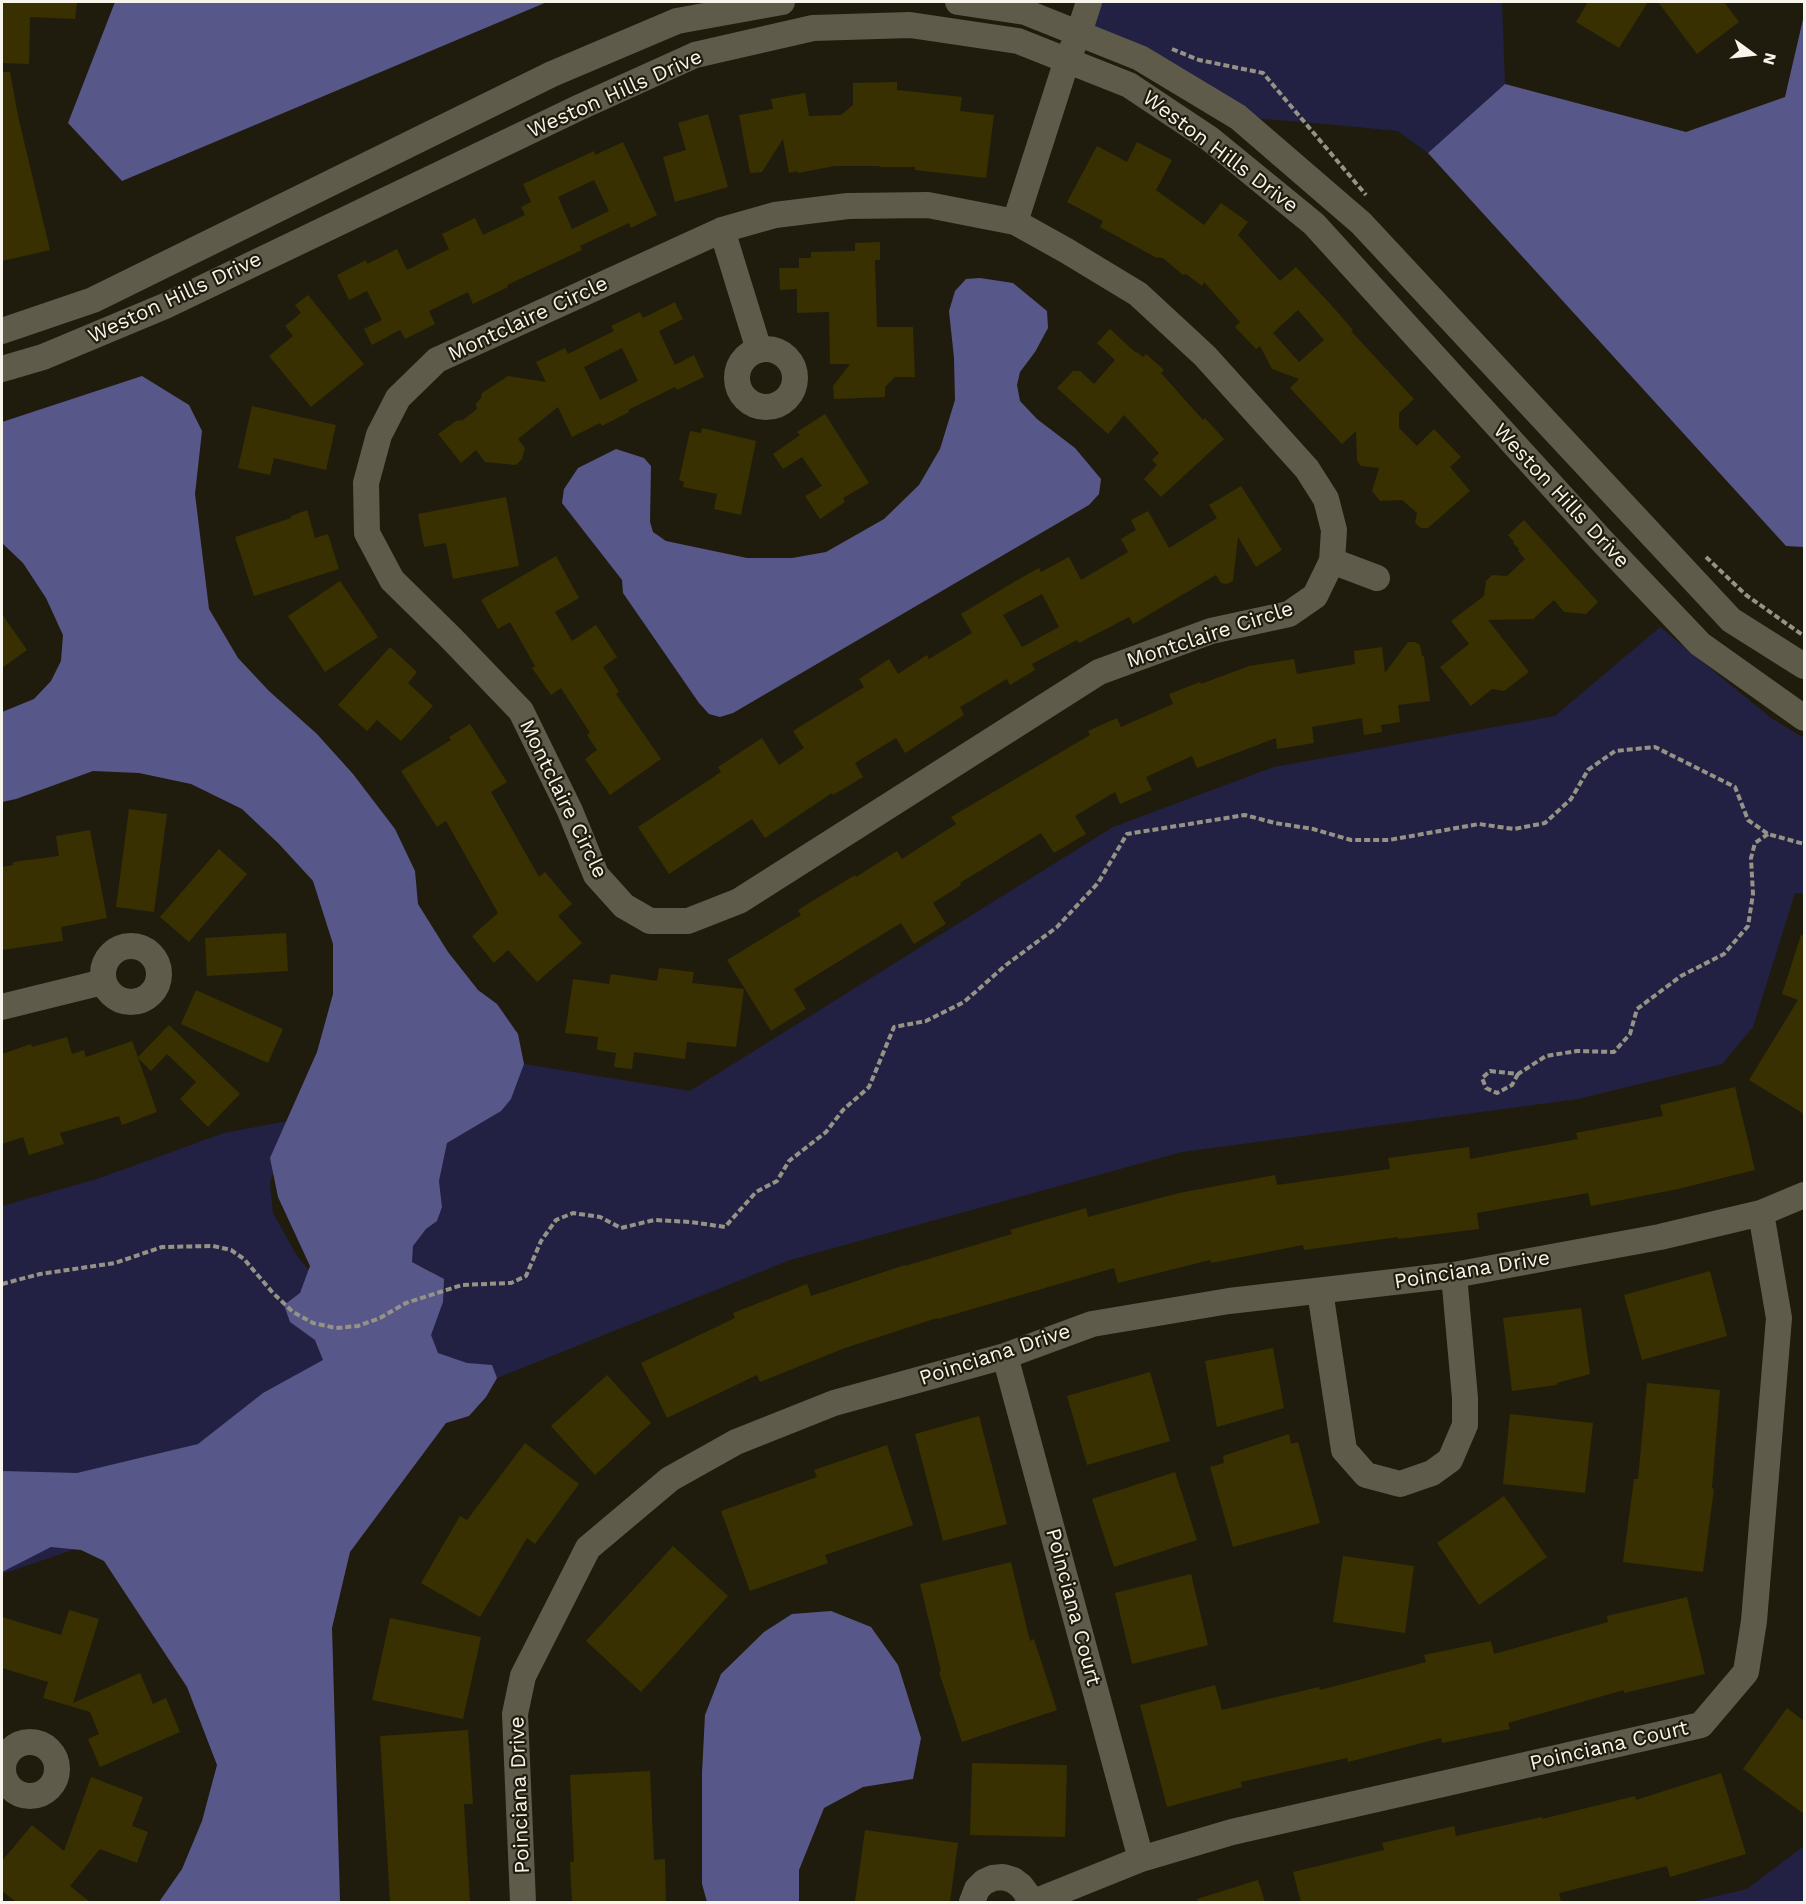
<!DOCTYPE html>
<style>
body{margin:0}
#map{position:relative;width:1806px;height:1904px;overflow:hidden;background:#1f1c0d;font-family:"Work Sans",sans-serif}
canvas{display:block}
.frame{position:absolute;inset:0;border:3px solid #f7f5eb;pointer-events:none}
.north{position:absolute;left:1722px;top:24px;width:60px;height:60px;-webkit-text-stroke:4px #1f1c0d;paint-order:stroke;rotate:105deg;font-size:16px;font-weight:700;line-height:24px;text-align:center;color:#f7f5eb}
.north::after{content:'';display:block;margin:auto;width:21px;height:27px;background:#f7f5eb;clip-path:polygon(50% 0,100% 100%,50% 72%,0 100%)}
</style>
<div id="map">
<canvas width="1806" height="1904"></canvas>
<div class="frame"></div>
<div class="north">N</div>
</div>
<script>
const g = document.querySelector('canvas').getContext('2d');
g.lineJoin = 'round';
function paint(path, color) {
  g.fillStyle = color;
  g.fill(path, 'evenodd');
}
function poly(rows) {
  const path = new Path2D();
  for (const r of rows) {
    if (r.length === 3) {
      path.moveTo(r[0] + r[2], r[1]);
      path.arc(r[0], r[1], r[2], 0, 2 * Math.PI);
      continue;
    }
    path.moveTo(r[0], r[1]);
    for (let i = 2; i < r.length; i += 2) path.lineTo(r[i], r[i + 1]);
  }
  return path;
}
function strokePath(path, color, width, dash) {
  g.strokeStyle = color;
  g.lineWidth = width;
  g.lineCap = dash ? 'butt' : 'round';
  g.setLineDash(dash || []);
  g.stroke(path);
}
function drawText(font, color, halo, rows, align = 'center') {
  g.font = font + ' "Work Sans",sans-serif';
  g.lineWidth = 4.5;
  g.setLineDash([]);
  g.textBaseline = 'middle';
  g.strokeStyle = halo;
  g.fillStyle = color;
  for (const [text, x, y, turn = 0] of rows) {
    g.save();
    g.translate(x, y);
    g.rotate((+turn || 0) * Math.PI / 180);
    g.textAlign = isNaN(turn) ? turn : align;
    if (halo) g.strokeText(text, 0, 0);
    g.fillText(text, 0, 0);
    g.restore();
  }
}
const green = poly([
 [1089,2,1502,2,1505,84,1428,153,1398,131,1316,123,1238,117,1079,33],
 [1660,627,1771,718,1804,738,1804,894,1795,893,1753,1027,1722,1064,1578,1099,1182,1152,790,1260,497,1378,486,1397,446,1423,2,1574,2,1206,97,1179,224,1133,293,1120,280,1148,270,1183,273,1213,297,1256,330,1294,431,1271,411,1262,413,1245,426,1229,437,1221,442,1207,439,1181,447,1143,511,1099,524,1064,690,1091,1113,827,1274,767,1555,716],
 [1804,1846,1804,1902,1691,1902,1747,1889]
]);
const water = poly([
 [115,2,547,2,122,181,68,123],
 [1804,15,1804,547,1786,546,1428,153,1505,84,1686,132,1785,97],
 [980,278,1013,283,1047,311,1048,328,1035,352,1020,372,1017,385,1020,401,1037,419,1075,448,1101,479,1099,494,1089,505,733,713,720,717,709,714,699,703,623,593,622,580,562,503,564,489,578,468,616,449,644,458,651,466,650,522,653,532,666,541,747,558,792,558,826,552,884,519,919,485,940,449,955,400,954,358,949,311,955,291,966,279],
 [142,376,189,405,202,431,195,494,209,609,238,658,269,691,317,734,353,774,395,829,415,871,418,904,448,952,478,990,497,1004,518,1034,524,1064,511,1099,501,1111,447,1143,439,1181,442,1207,437,1221,426,1229,413,1246,412,1262,444,1279,443,1302,431,1335,438,1353,467,1363,492,1365,497,1378,486,1397,469,1416,446,1423,350,1552,332,1628,340,1902,159,1902,182,1869,202,1821,217,1765,187,1687,104,1561,81,1550,51,1547,2,1572,2,1471,77,1473,198,1444,263,1393,323,1360,315,1340,290,1322,284,1305,300,1293,310,1266,278,1197,270,1158,317,1052,333,994,333,944,313,881,279,844,242,809,191,784,139,773,93,771,16,799,2,802,2,712,34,699,51,681,61,661,63,635,46,598,23,563,2,543,2,422],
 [831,1611,871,1627,898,1665,921,1738,913,1779,863,1787,824,1808,799,1870,799,1902,707,1902,702,1884,702,1773,705,1715,721,1674,764,1632,792,1614]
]);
const building = poly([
 [2,2,77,2,75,19,30,17,29,64,2,63],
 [1588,2,1648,2,1619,48,1576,22],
 [1658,2,1724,2,1739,22,1697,54],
 [2,72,10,72,18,116,50,250,2,261],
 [897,82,897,90,962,97,960,111,994,115,986,178,915,170,915,167,880,167,879,166,835,166,798,173,798,171,789,173,783,139,762,172,750,173,739,115,773,109,771,99,805,93,809,116,841,115,853,105,853,83],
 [708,114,728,187,675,202,663,157,686,150,678,123],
 [623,142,657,215,631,228,629,223,580,246,582,250,507,285,508,287,473,304,468,292,429,311,435,324,405,339,400,330,372,345,364,329,382,320,367,291,349,300,337,275,366,260,367,264,397,249,407,270,449,249,442,234,475,218,483,235,525,215,521,207,531,202,523,184,594,151,595,155],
 [594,180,609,211,572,229,558,197],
 [1137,142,1172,160,1156,190,1204,225,1221,203,1248,222,1238,235,1280,281,1296,267,1333,307,1353,330,1351,331,1414,399,1399,413,1399,428,1417,446,1434,429,1461,457,1450,467,1470,491,1428,528,1421,528,1415,523,1417,513,1402,500,1380,501,1372,491,1379,468,1361,466,1357,461,1356,431,1342,444,1290,388,1299,379,1272,369,1260,346,1256,349,1235,327,1240,322,1204,282,1202,286,1186,274,1183,275,1163,258,1155,257,1100,227,1103,221,1067,202,1097,146,1127,162],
 [1298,310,1324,340,1299,362,1273,333],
 [880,242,880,260,875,260,877,327,913,327,915,377,895,377,885,387,885,397,834,399,833,386,850,364,830,364,829,312,797,313,797,289,780,290,779,268,799,268,799,258,811,258,811,252,855,251,855,243],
 [308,295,364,364,311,407,269,356,293,336,285,326,301,313,295,305],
 [675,302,683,319,659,331,675,365,694,355,704,377,677,390,675,387,628,410,629,412,602,426,600,423,572,437,558,407,518,439,525,448,522,459,516,465,485,462,476,450,461,463,438,434,456,421,463,420,477,409,476,404,481,398,482,393,508,376,546,382,536,362,565,348,568,354,614,331,611,326,640,312,643,318],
 [622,348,638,381,600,400,584,367],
 [1110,329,1136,353,1137,352,1143,357,1146,354,1164,370,1161,373,1203,420,1205,418,1224,439,1161,497,1144,479,1157,465,1152,460,1159,453,1124,415,1108,434,1057,388,1073,371,1080,371,1094,384,1115,360,1097,343],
 [252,406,336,425,326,470,274,458,270,475,238,468],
 [825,414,869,483,843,498,845,502,820,519,805,496,822,486,802,457,783,469,773,454,800,435,797,432],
 [702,428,756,441,741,515,714,509,717,494,683,487,684,482,679,480,690,431,701,433],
 [1241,486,1282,550,1256,567,1238,537,1233,581,1227,584,1221,583,1216,575,1133,624,1129,617,1079,643,1077,640,1032,664,1035,670,1010,685,1007,679,960,707,964,715,905,753,896,738,855,763,863,777,833,795,832,793,765,838,752,819,669,874,638,827,721,772,718,767,762,738,779,765,804,748,793,731,864,687,859,679,889,659,898,674,927,655,929,659,972,633,961,614,1019,579,1039,568,1041,572,1069,557,1081,580,1128,552,1121,539,1136,530,1131,520,1148,511,1169,548,1217,518,1209,505],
 [1042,594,1059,627,1022,647,1003,615],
 [506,497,519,566,453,579,446,543,424,547,418,514],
 [307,510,315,538,328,534,339,569,254,596,235,537,291,518,291,516],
 [1524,520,1598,602,1586,614,1564,612,1554,600,1533,619,1488,620,1529,672,1504,691,1492,689,1471,706,1440,667,1469,644,1451,621,1484,596,1486,581,1492,575,1507,576,1525,559,1518,551,1519,549,1513,543,1514,542,1508,535],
 [556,556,579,598,555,612,572,641,596,625,617,657,603,667,619,692,616,694,661,759,610,795,585,759,597,750,587,735,590,733,561,688,551,695,532,668,535,666,510,622,498,629,481,600],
 [340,581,378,637,325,672,288,616],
 [2,614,27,650,2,668],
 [1408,642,1415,642,1420,645,1422,656,1424,656,1430,701,1398,705,1400,722,1381,725,1382,732,1364,735,1362,718,1312,727,1314,743,1277,749,1276,738,1197,768,1192,756,1146,777,1152,790,1120,804,1115,792,1075,816,1086,834,1054,853,1041,833,960,883,961,885,933,903,946,924,914,944,901,923,794,989,806,1009,771,1031,727,960,801,915,798,910,855,875,856,877,897,851,902,859,956,824,951,817,1090,735,1088,731,1117,718,1121,727,1173,704,1169,694,1200,682,1201,684,1249,666,1294,659,1297,674,1355,664,1354,651,1382,647,1385,673],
 [390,647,417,672,408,683,433,706,401,741,377,720,367,731,338,705],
 [470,724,507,782,491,792,539,877,545,872,572,904,558,916,582,943,537,982,508,950,494,963,472,936,498,913,446,821,437,827,401,771,451,740,449,737],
 [129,809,167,814,154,912,116,907],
 [90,830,107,918,61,927,63,941,2,950,2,867,13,865,13,862,59,856,56,836],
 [219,849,247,874,189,942,160,917],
 [286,933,288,971,207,976,205,938],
 [1801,935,1804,936,1804,1114,1749,1080,1798,1000,1782,994],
 [659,968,694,972,692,983,744,989,736,1047,687,1042,685,1059,634,1052,632,1069,614,1067,616,1053,597,1050,598,1037,565,1033,573,979,609,984,611,974,657,981],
 [196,990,283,1029,268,1063,181,1024],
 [169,1025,240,1094,208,1127,180,1099,196,1082,167,1054,151,1071,138,1058,157,1112,122,1125,119,1116,60,1133,64,1144,29,1155,23,1137,2,1144,2,1054,31,1044,32,1047,67,1037,72,1054,84,1050,86,1057,132,1041,138,1057],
 [1735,1087,1755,1170,1678,1189,1591,1206,1588,1193,1477,1213,1479,1229,1398,1239,1398,1237,1304,1250,1303,1245,1211,1263,1210,1260,1118,1283,1114,1268,938,1319,937,1318,845,1348,760,1382,757,1375,667,1418,641,1363,735,1318,733,1313,807,1284,811,1296,905,1265,905,1266,1012,1234,1010,1230,1086,1208,1088,1217,1179,1193,1275,1175,1277,1185,1390,1169,1388,1158,1469,1147,1470,1159,1578,1139,1576,1133,1663,1116,1660,1105],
 [1710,1271,1727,1336,1642,1360,1624,1295],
 [1581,1308,1590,1374,1557,1383,1557,1385,1512,1391,1503,1318],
 [1273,1348,1284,1408,1217,1427,1205,1361],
 [1150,1372,1170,1441,1087,1465,1067,1396],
 [607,1375,651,1423,595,1475,551,1426],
 [1647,1383,1720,1390,1712,1488,1714,1489,1703,1572,1623,1562,1634,1479,1638,1479],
 [1510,1414,1593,1423,1585,1493,1503,1484],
 [979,1416,1007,1524,943,1541,915,1434],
 [1289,1434,1291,1444,1298,1442,1320,1523,1233,1547,1210,1467,1224,1463,1223,1456],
 [525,1443,579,1484,535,1544,527,1538,480,1617,421,1583,460,1516,467,1520],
 [887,1445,913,1525,825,1555,828,1563,750,1591,721,1511,817,1477,814,1470],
 [1175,1472,1197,1540,1114,1567,1092,1499],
 [1504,1496,1547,1557,1479,1605,1437,1543],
 [673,1546,728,1596,641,1692,586,1641],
 [1343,1556,1414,1566,1405,1633,1333,1622],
 [1011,1562,1030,1641,1034,1639,1057,1710,962,1742,939,1672,941,1671,920,1584],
 [1191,1574,1208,1645,1132,1664,1115,1593],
 [1687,1597,1705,1674,1624,1693,1624,1690,1508,1723,1510,1729,1442,1743,1441,1738,1348,1762,1347,1758,1241,1782,1242,1787,1167,1807,1140,1705,1215,1685,1222,1710,1319,1687,1320,1690,1426,1662,1424,1655,1491,1641,1494,1654,1608,1622,1607,1616],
 [69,1610,99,1619,73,1703,140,1673,153,1704,166,1698,180,1732,100,1767,88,1739,99,1734,90,1712,43,1698,48,1682,2,1668,2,1617,61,1635],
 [390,1618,481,1637,463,1719,372,1700],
 [1787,1708,1804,1721,1804,1814,1743,1769],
 [468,1730,473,1804,464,1804,470,1902,390,1902,380,1736],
 [972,1763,1067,1765,1065,1837,970,1835],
 [650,1771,654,1860,665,1859,666,1902,572,1902,570,1862,574,1862,570,1775],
 [1721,1773,1746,1854,1670,1877,1667,1866,1559,1893,1561,1902,1301,1902,1293,1872,1384,1850,1382,1843,1454,1826,1456,1836,1542,1817,1542,1819,1635,1796,1636,1800],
 [91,1777,143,1797,132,1826,148,1832,137,1863,100,1849,70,1886,90,1902,16,1902,2,1891,2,1861,32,1825,64,1851],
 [865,1830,958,1843,950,1902,866,1902,855,1901],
 [1258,1880,1265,1902,1198,1902,1197,1899]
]);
const path = poly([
 [1172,49,1199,60,1263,73,1366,195],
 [1706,557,1746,595,1804,636],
 [1518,1074,1512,1085,1497,1093,1486,1088,1482,1078,1490,1071,1518,1074,1546,1056,1577,1051,1614,1052,1630,1034,1637,1009,1681,976,1724,954,1748,926,1753,894,1751,858,1755,843,1768,834],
 [2,1284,40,1274,115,1263,162,1247,213,1246,231,1250,244,1259,273,1293,293,1312,313,1323,336,1328,358,1326,380,1318,406,1303,462,1285,511,1283,526,1276,541,1241,556,1220,573,1213,600,1217,621,1228,654,1220,691,1222,725,1227,756,1192,777,1181,789,1161,826,1132,843,1110,869,1087,894,1027,926,1021,964,1002,1006,965,1057,927,1098,883,1127,834,1245,815,1275,823,1313,829,1351,840,1389,840,1479,824,1514,829,1545,823,1571,799,1588,770,1615,751,1655,747,1735,787,1748,820,1768,834,1804,844]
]);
const minor = poly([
 [958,2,1025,12,1140,58,1238,117,1361,223,1731,620,1804,666],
 [928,205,1015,222,1067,251,1138,294,1205,356,1307,469,1326,499,1334,530,1332,561,1315,596,1289,614,1211,631,1099,672,739,901,688,921,650,921,624,906,596,875,570,811,521,711,451,638,392,580,367,533,366,483,379,435,398,398,437,360,722,230,775,215,848,206,928,205],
 [1015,222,1067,60,1079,33,1089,2],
 [722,230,759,350],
 [2,331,93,300,552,74,677,21,782,2],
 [766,378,29],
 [2,369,43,357,165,306,578,108,695,55,813,28,910,25,1018,41,1129,85,1210,139,1314,224,1603,542,1700,644,1804,718],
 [1332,561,1377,578],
 [131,974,28],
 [2,1007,103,982],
 [1320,1291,1344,1450,1366,1475,1400,1484,1432,1473,1450,1460,1465,1425,1465,1398,1454,1275],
 [1005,1356,1141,1859],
 [30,1769,27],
 [523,1902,515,1714,523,1676,588,1548,670,1479,736,1442,834,1403,1005,1356,1092,1324,1229,1301,1454,1275,1660,1237,1761,1213,1804,1195],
 [972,1902,977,1889,984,1882,993,1878,1003,1877,1013,1880,1021,1886,1027,1894,1029,1902],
 [1034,1902,1141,1859,1232,1832,1701,1725,1746,1672,1754,1621,1779,1318,1761,1213]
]);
const streetNames = [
 ["Weston Hills Drive",615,94,-24],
 ["Weston Hills Drive",1220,152,37],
 ["Weston Hills Drive",175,298,-25],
 ["Montclaire Circle",528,319,-25],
 ["Weston Hills Drive",1561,496,47],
 ["Montclaire Circle",1210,635,-18],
 ["Montclaire Circle",563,799,64],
 ["Poinciana Drive",1472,1270,-9],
 ["Poinciana Drive",995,1355,-18],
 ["Poinciana Court",1073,1607,75],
 ["Poinciana Court",1609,1746,-13],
 ["Poinciana Drive",520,1795,-92]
];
paint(green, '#232143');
paint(water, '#585789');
paint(building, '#383000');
strokePath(path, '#959386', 4, [6, 3]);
strokePath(minor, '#5f5b4a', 26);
drawText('21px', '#f7f5eb', '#1f1c0d', streetNames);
</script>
